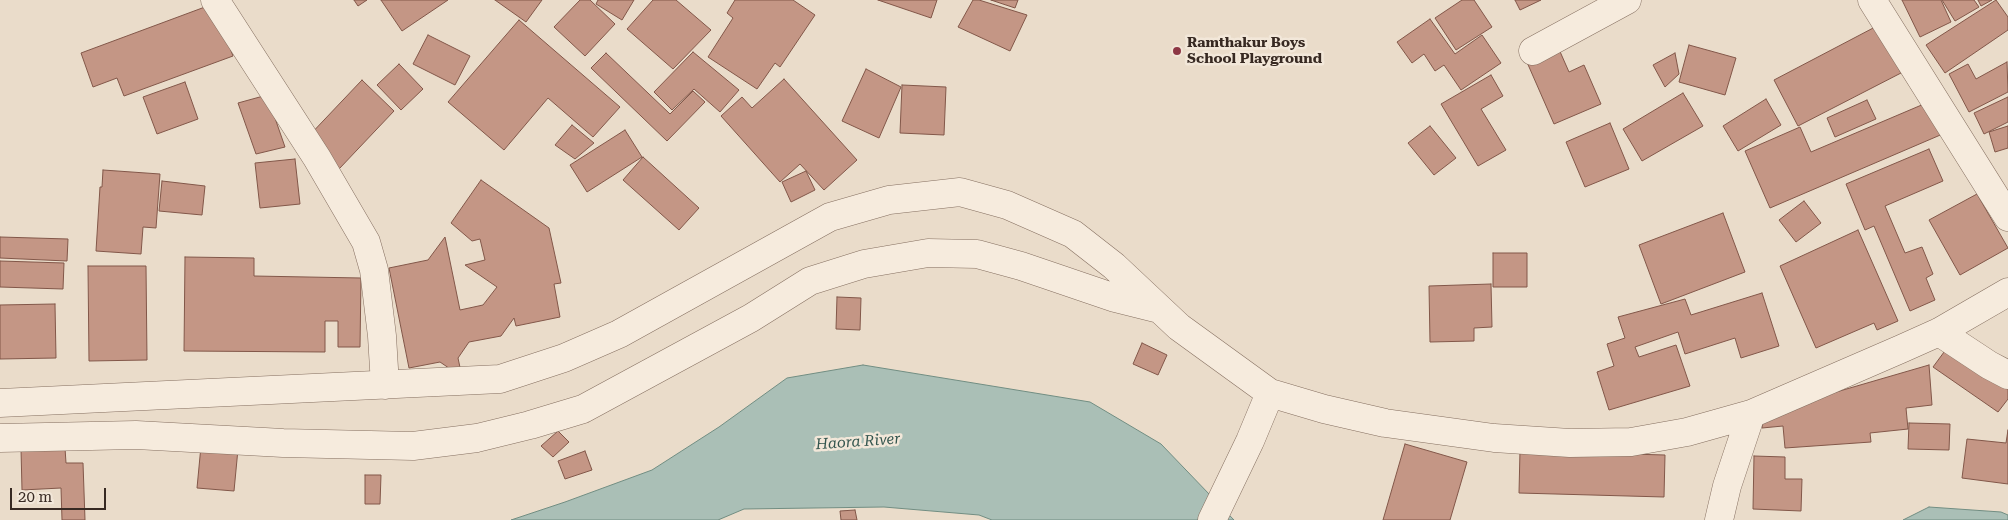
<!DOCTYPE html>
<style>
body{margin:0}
#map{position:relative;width:2008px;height:520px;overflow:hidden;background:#eadcca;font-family:"Roboto Serif",serif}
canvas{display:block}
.scale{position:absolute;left:10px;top:488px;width:96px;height:22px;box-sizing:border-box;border:2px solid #372922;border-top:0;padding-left:6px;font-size:15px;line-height:18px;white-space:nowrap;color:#372922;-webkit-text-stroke:4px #f2e7d9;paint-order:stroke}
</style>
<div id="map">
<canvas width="2008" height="520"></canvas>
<div class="scale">20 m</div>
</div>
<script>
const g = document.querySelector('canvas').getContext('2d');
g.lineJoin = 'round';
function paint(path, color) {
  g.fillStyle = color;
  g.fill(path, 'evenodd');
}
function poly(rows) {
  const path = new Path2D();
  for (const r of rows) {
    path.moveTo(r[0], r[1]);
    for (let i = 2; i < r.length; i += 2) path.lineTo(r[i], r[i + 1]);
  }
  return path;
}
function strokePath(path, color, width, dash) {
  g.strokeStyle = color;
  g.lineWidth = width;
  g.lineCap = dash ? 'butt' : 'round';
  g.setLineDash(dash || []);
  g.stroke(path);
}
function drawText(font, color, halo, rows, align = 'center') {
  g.font = font + ' "Roboto Serif",serif';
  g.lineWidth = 5;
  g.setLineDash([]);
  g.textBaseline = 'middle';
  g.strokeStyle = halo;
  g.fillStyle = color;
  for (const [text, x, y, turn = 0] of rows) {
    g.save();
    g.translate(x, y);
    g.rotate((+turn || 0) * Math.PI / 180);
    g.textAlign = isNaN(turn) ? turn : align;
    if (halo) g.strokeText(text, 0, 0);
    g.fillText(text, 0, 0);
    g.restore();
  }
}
const water = poly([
 [863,365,1090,402,1161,444,1234,520,992,520,979,515,884,507,744,509,718,520,511,520,565,502,652,470,719,427,787,378,863,365],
 [1929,507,2001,512,2008,515,2008,520,1903,520,1929,507]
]);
const building = poly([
 [354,0,367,0,358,6,354,0],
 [381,0,448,0,402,31,381,0],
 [495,0,542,0,526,22,495,0],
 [580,0,590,0,615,24,585,56,554,27,580,0],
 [598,0,634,0,622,20,596,4,598,0],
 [653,0,676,0,711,30,673,69,627,29,653,0],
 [735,0,793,0,815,15,780,67,775,63,757,89,708,57,733,18,727,13,735,0],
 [878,0,937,0,931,18,878,0],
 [973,0,979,0,1027,15,1010,51,958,27,973,0],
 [991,0,1018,0,1015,8,991,0],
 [1462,0,1474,0,1492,27,1456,50,1435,18,1462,0],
 [1515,0,1541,0,1520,10,1515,0],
 [1902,0,1941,0,1951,22,1920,37,1902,0],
 [1942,0,1974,0,1979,7,1955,21,1942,0],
 [1978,0,1992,0,1981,6,1978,0],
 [1996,0,2008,17,2008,30,1945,73,1926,45,1996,0],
 [213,4,233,56,124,96,117,78,93,87,81,53,213,4],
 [1430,19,1455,54,1482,35,1501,63,1461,90,1444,65,1435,71,1424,54,1412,63,1397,42,1430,19],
 [519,20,620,107,593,137,548,98,504,150,448,102,519,20],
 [1877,26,1901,73,1798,126,1774,80,1877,26],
 [428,35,470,56,455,85,413,64,428,35],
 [1689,45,1736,58,1725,95,1679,82,1689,45],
 [1558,47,1569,72,1584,65,1601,104,1554,124,1526,60,1558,47],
 [693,52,739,90,720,112,694,89,672,110,654,92,693,52],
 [606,53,670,114,693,91,705,102,667,141,591,68,606,53],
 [1675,53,1679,74,1665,87,1653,65,1675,53],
 [2007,62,2008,92,1969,112,1949,74,1968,64,1976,79,2007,62],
 [399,64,423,89,401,110,377,85,399,64],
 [866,69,901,87,879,138,842,121,866,69],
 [1491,75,1503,96,1481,109,1506,150,1478,166,1441,104,1491,75],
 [784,79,857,160,824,190,800,164,780,182,721,116,742,97,752,108,784,79],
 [362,80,394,111,339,169,306,139,362,80],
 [185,82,198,119,157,134,143,97,185,82],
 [902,85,946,87,944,135,900,133,902,85],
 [1683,93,1703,126,1642,161,1623,129,1683,93],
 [267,95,285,147,256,154,238,103,267,95],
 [2008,97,2008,122,1984,134,1974,113,2008,97],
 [1766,99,1781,125,1738,151,1723,126,1766,99],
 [1867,100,1876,119,1835,137,1827,118,1867,100],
 [1931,101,1945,133,1770,208,1745,151,1800,127,1811,152,1931,101],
 [1610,123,1629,169,1585,187,1566,142,1610,123],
 [572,125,594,143,575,159,555,145,572,125],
 [1430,126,1456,158,1434,175,1408,143,1430,126],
 [2008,126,2008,148,1995,152,1989,132,2008,126],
 [625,130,642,157,587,192,570,165,625,130],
 [1929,149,1943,181,1885,206,1905,253,1922,247,1933,274,1926,278,1935,300,1910,311,1874,226,1865,230,1846,184,1929,149],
 [643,157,699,208,679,230,623,180,643,157],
 [295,159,300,204,260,208,255,163,295,159],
 [103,170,160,174,156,228,143,227,141,254,96,251,100,187,102,187,103,170],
 [806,171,815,190,791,202,782,182,806,171],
 [481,180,549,228,561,283,554,284,560,317,516,326,514,318,501,336,469,342,458,358,462,377,440,362,409,368,389,268,428,260,445,237,460,310,483,305,497,287,465,265,485,260,480,239,472,241,451,223,481,180],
 [162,181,205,186,202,215,159,211,162,181],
 [1977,194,2008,248,1960,275,1929,220,1977,194],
 [1804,201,1821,223,1796,242,1779,220,1804,201],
 [1723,213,1745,272,1661,304,1639,245,1723,213],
 [1858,230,1898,321,1877,330,1874,323,1816,348,1780,266,1858,230],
 [0,237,68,239,67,261,0,258,0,237],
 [1493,253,1527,253,1527,287,1493,287,1493,253],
 [185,257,254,258,254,276,361,278,360,347,338,347,338,321,325,321,325,352,184,351,185,257],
 [0,261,64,263,63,289,0,287,0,261],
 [88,266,146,266,147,360,89,361,88,266],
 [1491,284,1492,327,1474,328,1474,341,1430,342,1429,286,1491,284],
 [1762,293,1779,346,1741,358,1735,338,1685,354,1678,332,1635,347,1639,357,1676,345,1690,386,1609,410,1597,372,1614,366,1607,344,1625,338,1618,317,1685,299,1691,315,1762,293],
 [837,297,861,298,860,330,836,329,837,297],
 [55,304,56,358,0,359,0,305,55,304],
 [1142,343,1167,355,1158,375,1133,364,1142,343],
 [1950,344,2008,385,2008,399,1998,412,1933,367,1950,344],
 [1929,365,1932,405,1906,408,1908,429,1870,433,1871,442,1785,448,1783,426,1762,428,1764,413,1929,365],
 [1909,423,1950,424,1949,450,1908,449,1909,423],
 [2008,430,2008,484,1962,478,1967,439,2006,443,2008,430],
 [558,431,569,442,553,457,541,446,558,431],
 [1405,444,1467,462,1450,520,1383,520,1405,444],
 [201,446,238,449,234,491,197,488,201,446],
 [65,448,66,463,83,463,85,520,62,520,61,488,22,490,21,449,65,448],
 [585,451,592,470,565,479,558,461,585,451],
 [1520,451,1665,455,1664,497,1519,493,1520,451],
 [1754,456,1785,457,1785,479,1802,479,1801,511,1753,509,1754,456],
 [365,475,381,475,380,504,365,504,365,475],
 [855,510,857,520,841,520,840,511,855,510]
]);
const minor = poly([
 [215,0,317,158,366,242,374,270,382,336,385,385],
 [1872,0,2008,217],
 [1533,51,1627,0],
 [1939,332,1989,365,2008,375],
 [0,403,500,379,564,358,619,334,830,217,889,200,960,192,1007,205,1073,234,1114,266,1179,327,1270,393,1324,409,1385,423,1494,438,1570,443,1631,442,1687,432,1751,414,1901,349,1939,332,2008,292],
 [0,438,136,435,283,443,413,446,477,438,530,425,583,409,751,318,810,281,864,264,928,253,977,254,1021,266,1115,298,1159,309],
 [1212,520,1250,441,1270,393],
 [1719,520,1727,486,1751,414]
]);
const markers = [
 [1177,51,5,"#8d3744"]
];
const poiNames = [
 ["Ramthakur Boys",1187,43],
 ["School Playground",1187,59]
];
const waterNames = [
 ["Haora River",858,442,-4]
];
paint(water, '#aabfb6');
strokePath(water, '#718d82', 1);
paint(building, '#c49685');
strokePath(building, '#825749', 1);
strokePath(minor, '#856f60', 29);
strokePath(minor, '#f6ebdd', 28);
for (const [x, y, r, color] of markers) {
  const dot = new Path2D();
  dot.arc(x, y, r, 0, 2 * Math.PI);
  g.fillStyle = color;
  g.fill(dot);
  strokePath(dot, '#f2e7d9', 2);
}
drawText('bold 14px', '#372922', '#f2e7d9', poiNames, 'left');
drawText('italic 15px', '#33554e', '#f2e7d9', waterNames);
</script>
